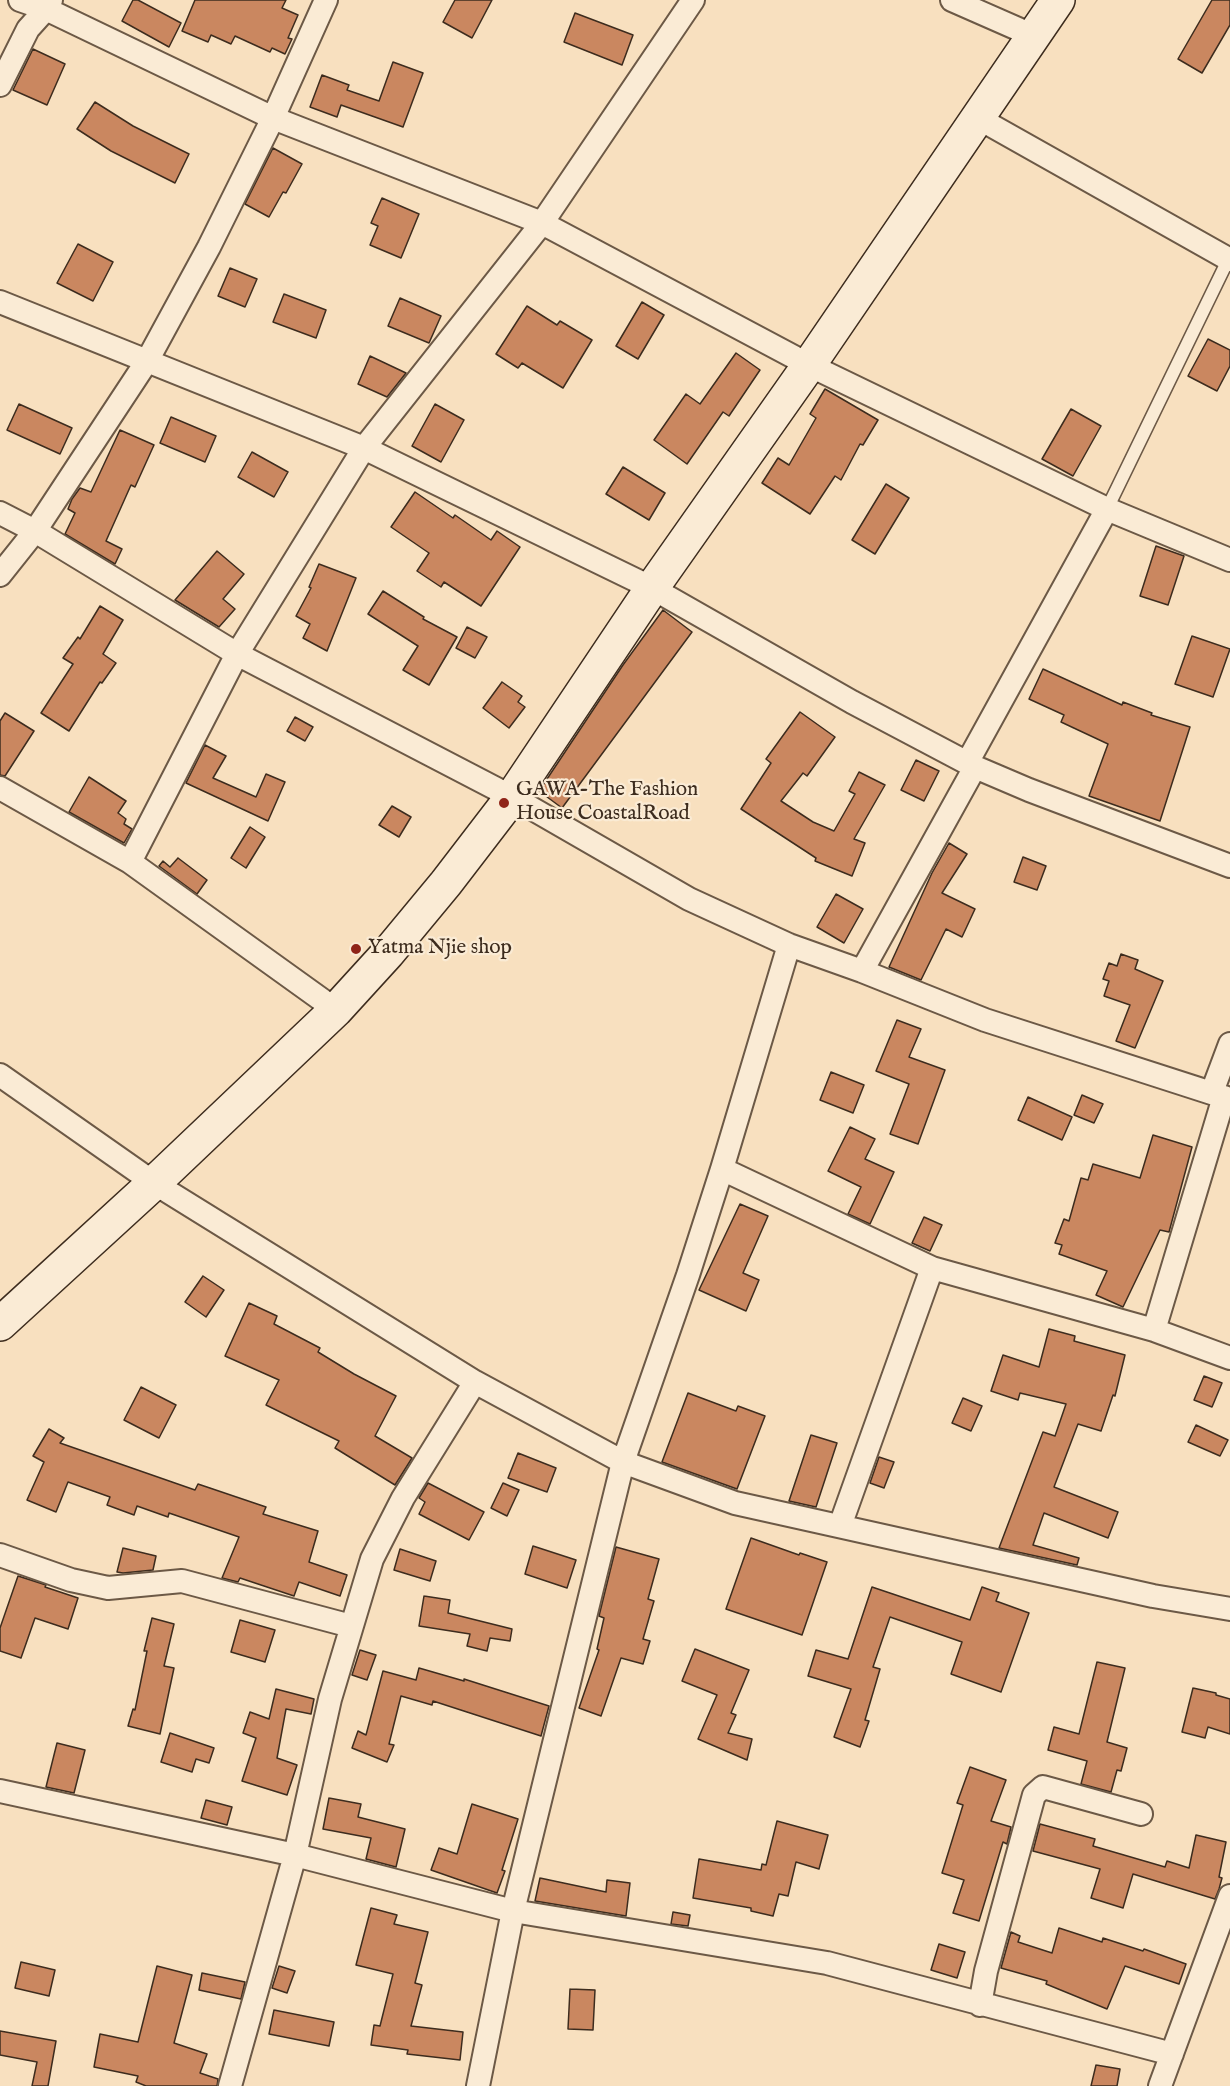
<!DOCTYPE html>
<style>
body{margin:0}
canvas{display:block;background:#f8e0bf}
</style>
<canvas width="1230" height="2086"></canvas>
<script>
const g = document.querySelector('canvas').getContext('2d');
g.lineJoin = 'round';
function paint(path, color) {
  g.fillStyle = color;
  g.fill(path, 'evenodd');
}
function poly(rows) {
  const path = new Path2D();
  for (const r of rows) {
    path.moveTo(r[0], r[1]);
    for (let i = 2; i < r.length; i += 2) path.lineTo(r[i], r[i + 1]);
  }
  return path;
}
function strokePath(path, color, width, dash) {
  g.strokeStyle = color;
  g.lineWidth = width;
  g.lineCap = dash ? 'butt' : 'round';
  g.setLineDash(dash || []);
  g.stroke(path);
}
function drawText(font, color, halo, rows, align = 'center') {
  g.font = font + ' "IM FELL English",serif';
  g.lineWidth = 4.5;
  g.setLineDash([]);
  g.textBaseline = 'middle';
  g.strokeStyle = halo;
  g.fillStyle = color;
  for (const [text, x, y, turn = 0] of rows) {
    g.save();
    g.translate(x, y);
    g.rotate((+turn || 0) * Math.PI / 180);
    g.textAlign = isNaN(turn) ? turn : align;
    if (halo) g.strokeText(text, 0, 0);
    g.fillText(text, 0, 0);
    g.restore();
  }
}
const building = poly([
 [133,0,138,0,181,23,169,47,122,21,133,0],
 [195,0,286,0,282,8,298,15,288,38,292,39,285,54,272,48,270,52,235,36,231,44,211,35,208,42,182,31,195,0],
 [455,0,492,0,472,38,443,22,455,0],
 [1212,0,1230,0,1230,25,1202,73,1178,59,1212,0],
 [575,13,633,35,622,65,564,42,575,13],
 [33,49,65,64,47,105,13,90,33,49],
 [393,62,423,73,403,127,341,105,337,117,310,107,322,75,349,85,347,90,379,101,393,62],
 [95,102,133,126,189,154,175,183,111,151,77,129,95,102],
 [273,148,302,164,286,193,283,192,269,217,245,204,273,148],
 [382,198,419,214,401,258,370,245,378,226,371,223,382,198],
 [78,244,113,262,93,301,57,283,78,244],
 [230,268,257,279,245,307,218,296,230,268],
 [284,294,326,310,316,338,273,322,284,294],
 [400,298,441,316,429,343,388,326,400,298],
 [642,302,664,315,638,359,616,346,642,302],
 [527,306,557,325,560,321,592,340,563,388,522,363,518,368,496,354,527,306],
 [1208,339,1230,350,1230,366,1217,391,1188,376,1208,339],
 [736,353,760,370,729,416,723,412,687,464,654,440,686,394,700,404,736,353],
 [370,356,406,373,387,397,358,384,370,356],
 [825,389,878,420,863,445,860,444,841,480,835,476,810,514,762,483,778,458,789,465,816,418,810,414,825,389],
 [19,404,72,428,60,454,7,430,19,404],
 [435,404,464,420,441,462,412,446,435,404],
 [1071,409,1101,426,1073,476,1042,459,1071,409],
 [171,417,216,436,205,462,160,443,171,417],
 [120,430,154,445,135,487,131,485,106,541,122,549,115,564,65,534,75,513,68,509,72,499,80,488,91,492,120,430],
 [252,452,288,472,274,497,238,477,252,452],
 [623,467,665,493,649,520,606,494,623,467],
 [886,484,909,498,875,554,852,540,886,484],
 [415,492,453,518,455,515,491,540,497,531,520,547,481,606,444,582,441,587,417,571,429,553,391,527,415,492],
 [1156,546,1184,556,1168,605,1140,596,1156,546],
 [217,551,244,574,223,599,235,609,219,627,175,600,217,551],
 [319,564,356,578,327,651,303,638,310,624,296,616,311,588,309,587,319,564],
 [383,591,424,617,423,619,457,637,429,685,403,670,418,646,368,614,383,591],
 [100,606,123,620,103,654,116,663,102,683,100,682,69,731,41,713,73,664,63,658,78,637,80,639,100,606],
 [663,610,692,632,562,808,539,791,623,665,663,610],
 [467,627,487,637,475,658,456,648,467,627],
 [1192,636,1230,649,1213,697,1175,684,1192,636],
 [1043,669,1122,705,1123,702,1152,713,1151,715,1190,727,1160,821,1089,796,1108,744,1061,722,1064,715,1029,699,1043,669],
 [502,682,522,696,518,702,525,707,509,728,483,708,502,682],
 [800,712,835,737,807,776,803,773,781,801,813,822,834,831,855,794,849,791,859,772,885,785,854,839,865,843,852,876,815,861,816,858,741,809,771,763,766,759,800,712],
 [5,713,34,731,5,776,0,775,0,721,5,713],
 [295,717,313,727,305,741,287,731,295,717],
 [205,745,226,756,213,778,256,797,266,774,285,782,268,821,186,783,205,745],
 [916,760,939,771,924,801,901,790,916,760],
 [89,777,126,801,118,813,126,819,124,824,132,829,124,843,69,812,89,777],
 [392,806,411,817,399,837,379,825,392,806],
 [250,827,265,837,246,868,231,858,250,827],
 [949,843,967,854,942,893,975,909,962,937,946,929,921,980,889,967,932,873,949,843],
 [1023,857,1046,866,1037,890,1014,882,1023,857],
 [178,858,207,880,197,894,159,866,163,861,170,867,178,858],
 [836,894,863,909,844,943,817,927,836,894],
 [1121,954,1138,960,1135,969,1163,981,1135,1048,1116,1041,1130,1005,1104,996,1109,981,1103,979,1109,963,1117,966,1121,954],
 [897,1020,921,1029,909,1057,945,1070,918,1144,890,1134,909,1084,876,1071,897,1020],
 [831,1072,864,1085,853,1113,820,1100,831,1072],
 [1082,1095,1103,1104,1094,1123,1074,1115,1082,1095],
 [1028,1097,1072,1117,1062,1140,1018,1120,1028,1097],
 [850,1127,875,1139,865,1159,894,1172,870,1224,848,1214,861,1187,828,1171,850,1127],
 [1153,1135,1192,1147,1169,1232,1160,1230,1123,1307,1096,1295,1107,1271,1059,1254,1062,1245,1055,1243,1064,1219,1069,1221,1081,1178,1088,1180,1093,1164,1140,1178,1153,1135],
 [740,1204,768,1216,743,1273,759,1280,746,1311,699,1290,740,1204],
 [924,1217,942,1225,930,1251,912,1243,924,1217],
 [203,1276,224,1290,206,1317,185,1302,203,1276],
 [249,1303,277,1316,274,1324,320,1348,318,1352,354,1374,396,1396,375,1436,412,1458,395,1485,335,1448,339,1441,266,1405,279,1380,225,1356,249,1303],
 [1049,1329,1075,1336,1074,1341,1125,1355,1115,1396,1113,1395,1101,1431,1078,1424,1054,1487,1118,1512,1108,1538,1044,1513,1033,1545,1079,1558,1077,1565,999,1548,1043,1432,1055,1436,1066,1404,1020,1393,1018,1400,991,1391,1003,1355,1039,1367,1049,1329],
 [1204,1376,1222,1383,1212,1407,1194,1400,1204,1376],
 [141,1387,176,1405,159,1438,124,1420,141,1387],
 [688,1393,736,1411,738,1406,765,1416,737,1489,662,1462,688,1393],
 [963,1398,982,1406,971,1431,952,1423,963,1398],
 [1196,1425,1228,1440,1220,1456,1188,1442,1196,1425],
 [49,1429,64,1438,60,1443,195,1490,198,1484,266,1507,263,1514,318,1531,309,1562,347,1575,340,1596,299,1582,294,1596,240,1578,238,1582,222,1578,239,1537,169,1513,168,1517,137,1506,134,1515,107,1505,110,1497,68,1482,56,1512,27,1500,44,1462,33,1456,49,1429],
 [811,1435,837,1443,816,1507,789,1501,811,1435],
 [518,1453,556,1468,547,1492,508,1478,518,1453],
 [879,1457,894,1462,884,1488,870,1483,879,1457],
 [428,1483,484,1512,469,1540,419,1514,425,1502,419,1498,428,1483],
 [503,1483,519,1490,507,1516,491,1508,503,1483],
 [751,1538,799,1555,800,1553,827,1562,802,1635,726,1609,751,1538],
 [533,1546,576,1560,567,1588,525,1574,533,1546],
 [616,1547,659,1559,648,1599,654,1601,643,1639,650,1641,643,1664,621,1658,601,1716,579,1708,599,1650,597,1649,604,1618,599,1616,616,1547],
 [123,1548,156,1556,153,1570,123,1573,117,1572,123,1548],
 [400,1549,436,1561,430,1581,394,1570,400,1549],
 [18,1576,46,1585,45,1587,78,1598,68,1629,35,1618,21,1658,0,1651,0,1628,18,1576],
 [872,1587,970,1620,982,1587,999,1593,996,1601,1029,1613,1001,1692,951,1674,962,1642,890,1617,873,1667,880,1669,865,1720,869,1721,860,1747,834,1737,851,1689,808,1676,816,1650,848,1659,872,1587],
 [424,1596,450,1600,448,1613,512,1629,510,1641,490,1638,487,1651,467,1646,470,1634,419,1626,424,1596],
 [152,1618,174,1624,164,1666,174,1668,160,1734,128,1726,133,1709,135,1710,147,1651,144,1651,152,1618],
 [240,1620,275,1630,265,1662,231,1652,240,1620],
 [695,1649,749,1670,731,1713,736,1715,728,1733,752,1739,747,1760,698,1739,717,1695,682,1681,695,1649],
 [360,1650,376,1655,367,1680,352,1675,360,1650],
 [1097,1662,1125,1668,1107,1742,1127,1748,1121,1771,1117,1770,1111,1792,1081,1784,1087,1761,1048,1750,1054,1727,1079,1734,1097,1662],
 [419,1668,464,1681,464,1679,549,1706,541,1736,433,1701,432,1705,401,1696,389,1744,394,1745,387,1762,352,1748,358,1731,366,1735,383,1671,416,1680,419,1668],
 [1193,1688,1216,1693,1216,1695,1230,1699,1230,1734,1208,1727,1205,1738,1182,1732,1193,1688],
 [276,1689,314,1699,311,1714,286,1709,277,1758,297,1765,287,1795,242,1781,256,1738,243,1733,250,1712,269,1719,276,1689],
 [170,1733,214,1748,209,1763,196,1759,192,1772,161,1762,170,1733],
 [57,1743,85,1750,74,1793,46,1787,57,1743],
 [970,1767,1006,1780,991,1821,1011,1827,1007,1844,1003,1842,979,1921,953,1913,964,1880,942,1873,963,1805,957,1803,970,1767],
 [329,1798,361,1804,358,1817,405,1829,396,1867,366,1859,371,1838,323,1829,329,1798],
 [206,1800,232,1807,227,1825,201,1818,206,1800],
 [472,1804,518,1819,502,1870,505,1871,497,1893,431,1870,439,1848,457,1854,472,1804],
 [777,1821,828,1835,819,1869,796,1862,788,1896,779,1894,773,1916,751,1911,751,1908,693,1898,699,1859,761,1870,762,1864,766,1865,777,1821],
 [1040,1824,1095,1839,1093,1846,1165,1867,1167,1861,1189,1868,1196,1835,1226,1842,1219,1877,1222,1878,1219,1889,1215,1899,1133,1874,1123,1908,1091,1898,1100,1869,1033,1851,1040,1824],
 [540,1878,606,1892,607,1880,630,1883,626,1916,535,1901,540,1878],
 [371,1908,397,1915,394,1924,428,1932,415,1983,422,1985,411,2026,463,2032,460,2060,407,2054,408,2050,371,2045,374,2025,380,2026,393,1974,356,1965,371,1908],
 [673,1912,690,1915,688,1926,671,1924,673,1912],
 [1059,1928,1102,1942,1103,1938,1143,1951,1144,1949,1186,1964,1179,1984,1125,1966,1107,2009,1046,1984,1047,1981,1001,1968,1011,1932,1020,1936,1018,1942,1052,1953,1059,1928],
 [939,1944,965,1952,957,1978,931,1970,939,1944],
 [21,1962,55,1970,49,1996,15,1988,21,1962],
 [157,1966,192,1975,174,2043,207,2054,200,2073,218,2079,217,2086,146,2086,136,2082,138,2076,94,2067,100,2034,138,2042,157,1966],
 [279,1966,295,1971,287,1993,272,1988,279,1966],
 [202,1973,245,1982,241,1999,199,1990,202,1973],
 [570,1989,595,1990,593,2030,568,2029,570,1989],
 [274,2010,334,2022,329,2046,269,2034,274,2010],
 [0,2031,56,2041,48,2086,32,2086,37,2062,0,2055,0,2031],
 [1096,2065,1120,2069,1117,2086,1091,2086,1096,2065]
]);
const lane = poly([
 [1107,509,1228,260]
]);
const street = poly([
 [20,0,46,9,273,118,542,223,809,365,1107,509,1230,560],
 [952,0,1034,36],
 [0,85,28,29,46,9,51,0],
 [978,118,1230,260],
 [0,302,364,448,652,588,852,702,975,767,1029,790,1230,866],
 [0,513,35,531,237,654,512,797,689,899,789,945,862,971,985,1020,1230,1099],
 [0,575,35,531,147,361,209,247,273,118,326,0],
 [967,763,1107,509],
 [0,788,130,862,336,1010],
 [130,862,237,654,364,448,542,223,693,0],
 [862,971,975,767],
 [0,1075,154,1183,475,1382,623,1462,735,1503,1153,1596,1230,1609],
 [1212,1092,1230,1044],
 [722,1169,932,1268,1154,1330,1230,1358],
 [1154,1330,1224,1097],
 [840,1526,932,1268],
 [0,1555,71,1580,108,1588,182,1581,351,1626],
 [0,1791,295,1855,513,1911,827,1963,1172,2054],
 [980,2005,986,1971,1034,1795,1043,1787,1141,1814],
 [230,2086,295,1855,330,1699,372,1559,403,1498,475,1382],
 [478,2086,513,1911,623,1462,688,1275,722,1169,789,945],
 [1160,2086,1230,1896]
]);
const secondary = poly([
 [0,1324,154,1183,336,1010,388,953,446,883,512,797,652,588,809,365,1058,0]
]);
const markers = [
 [504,803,6,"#8f2418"],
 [356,949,6,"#8f2418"]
];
const poiNames = [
 ["GAWA-The Fashion",516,791],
 ["House CoastalRoad",516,815],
 ["Yatma Njie shop",368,949]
];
paint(building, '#ca8760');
strokePath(building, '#3d2c1e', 1.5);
strokePath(lane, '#6c5946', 15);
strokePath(street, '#6c5946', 26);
strokePath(secondary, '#3d2c1e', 36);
strokePath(lane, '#faebd5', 12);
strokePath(street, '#faebd5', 22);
strokePath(secondary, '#faebd5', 33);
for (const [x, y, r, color] of markers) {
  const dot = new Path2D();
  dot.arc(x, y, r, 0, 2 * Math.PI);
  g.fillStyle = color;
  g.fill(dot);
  strokePath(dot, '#faebd5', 2);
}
drawText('21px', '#3d2c1e', '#faebd5', poiNames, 'left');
</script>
